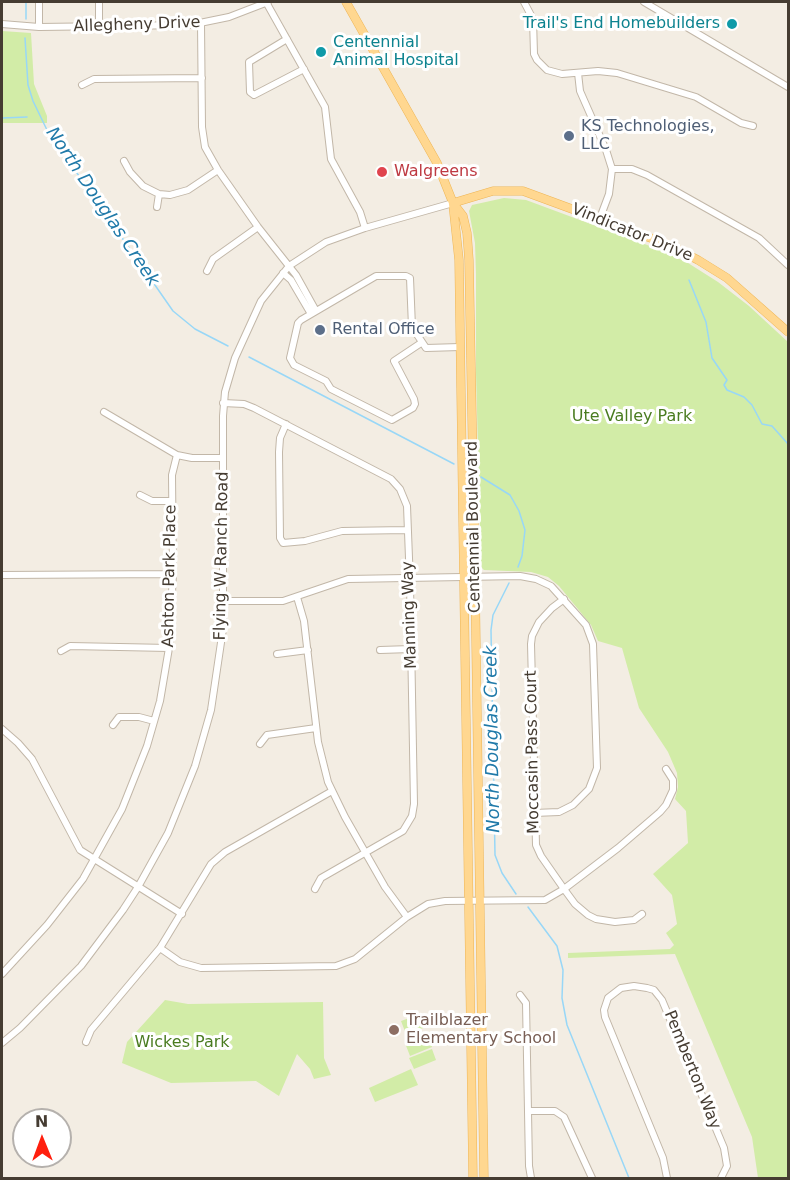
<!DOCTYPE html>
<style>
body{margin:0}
#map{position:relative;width:790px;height:1180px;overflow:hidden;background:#f3ede3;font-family:"DejaVu Sans",sans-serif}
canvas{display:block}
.frame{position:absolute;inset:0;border:3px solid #453c32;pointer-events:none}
.north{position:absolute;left:12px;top:1108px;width:60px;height:60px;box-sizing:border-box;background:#fff;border:2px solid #b5b1ad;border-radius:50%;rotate:359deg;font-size:16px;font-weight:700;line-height:24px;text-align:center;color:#453c32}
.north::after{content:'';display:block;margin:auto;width:21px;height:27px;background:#ff1f0e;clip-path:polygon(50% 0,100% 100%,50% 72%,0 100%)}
</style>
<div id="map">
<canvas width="790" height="1180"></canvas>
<div class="frame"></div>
<div class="north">N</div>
</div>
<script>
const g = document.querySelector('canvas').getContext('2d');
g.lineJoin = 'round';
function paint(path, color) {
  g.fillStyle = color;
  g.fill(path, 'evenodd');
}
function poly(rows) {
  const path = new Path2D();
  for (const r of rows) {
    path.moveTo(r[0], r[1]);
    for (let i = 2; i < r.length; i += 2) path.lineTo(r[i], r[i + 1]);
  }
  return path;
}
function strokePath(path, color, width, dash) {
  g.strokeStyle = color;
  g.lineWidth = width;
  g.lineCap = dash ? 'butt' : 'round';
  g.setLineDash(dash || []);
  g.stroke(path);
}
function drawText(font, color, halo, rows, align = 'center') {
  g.font = font + ' "DejaVu Sans",sans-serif';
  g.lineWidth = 6;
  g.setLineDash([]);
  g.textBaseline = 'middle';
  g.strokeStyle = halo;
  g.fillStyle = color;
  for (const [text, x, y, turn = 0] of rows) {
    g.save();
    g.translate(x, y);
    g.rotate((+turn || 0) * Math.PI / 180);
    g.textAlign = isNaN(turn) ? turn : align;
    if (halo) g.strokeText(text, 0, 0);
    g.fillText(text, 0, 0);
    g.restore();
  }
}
const green = poly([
 [2,31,31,33,34,84,47,116,47,123,2,123],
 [504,198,526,200,658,249,688,263,718,282,749,306,788,342,788,1178,758,1178,752,1137,675,954,568,958,568,953,670,949,674,945,666,933,677,924,672,895,653,874,688,843,686,811,675,799,678,787,677,773,668,752,639,708,622,648,598,641,591,625,559,586,548,577,531,572,484,570,481,567,476,372,476,274,475,243,469,211,472,205],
 [165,1000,188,1004,323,1002,324,1058,331,1075,314,1079,310,1069,297,1054,279,1096,256,1081,171,1083,122,1063,127,1042],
 [421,1014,426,1027,406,1034,401,1021],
 [428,1035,432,1047,410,1056,405,1043],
 [432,1049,436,1060,414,1069,409,1058],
 [411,1069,418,1085,375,1102,369,1088]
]);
const stream = poly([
 [26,2,26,19],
 [25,38,28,85,33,101,47,130,173,311,195,329,228,346],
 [2,118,27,117],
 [689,280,706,322,712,358,727,380,724,385,727,390,744,397,752,405,762,424,772,426,788,444],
 [249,357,454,464],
 [481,477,510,495,519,511,525,530,522,556,518,567],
 [509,583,493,615,491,630,495,855,502,873,516,894],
 [528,907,557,946,563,970,562,998,567,1025,629,1178]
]);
const minor = poly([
 [39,2,39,27],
 [266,2,325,107,331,159,360,212,365,228],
 [524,2,533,19,534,54,537,60,547,70,562,74,598,71,617,73,696,97,741,123,753,126],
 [644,2,788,87],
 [201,23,202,127,205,147,218,170,258,227,296,275,316,311],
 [2,24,39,27,190,25,229,17,268,2],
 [99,26,99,2],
 [287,39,249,62,250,92,254,95,304,69],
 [578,73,580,91,606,150,612,169,609,194,600,218],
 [82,85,94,79,202,78],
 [124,161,130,172,143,186,159,194,170,195,188,190,218,170],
 [612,169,632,169,647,175,759,238,788,265],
 [157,207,159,194],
 [207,271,213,259,258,227],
 [283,273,291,280,311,314],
 [421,343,394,361,414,399,415,404,413,408,392,420,331,389,326,381,294,365,290,358,298,323,301,320,376,276,406,276,410,278,412,327,426,348,460,347],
 [223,403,244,404,254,408,391,479,400,489,407,506,410,584,414,804,412,816,403,831,321,878,315,889],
 [104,412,177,455,192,458,223,458],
 [286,424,280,438,279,452,280,538,283,543,305,541,342,531,407,530],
 [140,495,152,501,172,501],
 [2,575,173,574],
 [297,597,304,621,318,742,328,782,345,817,385,887,407,917],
 [564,599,552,608,539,622,532,636,531,644,536,845,541,856,564,889,575,904,588,915,596,919,615,922,634,920,642,914],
 [224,601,283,601,348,579,520,576,536,579,551,586,586,625,593,644,597,768,589,789,573,805,559,812,534,813],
 [380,650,411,649],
 [61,651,70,646,169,648],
 [277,654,308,650],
 [113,725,119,717,139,717,154,721],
 [2,729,18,743,32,759,80,850,182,914],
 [260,744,267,735,316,728],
 [160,948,180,962,201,968,336,966,355,959,407,917,428,904,445,901,545,900,564,889,618,848,660,812,666,805,673,790,673,780,666,769],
 [2,974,47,925,83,879,122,809,147,746,160,701,169,648,173,574,172,475,177,455],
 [520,995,526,1003,529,1166,531,1178],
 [86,1042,91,1030,160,948,211,864,225,852,332,791],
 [2,1043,20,1028,81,966,123,910,138,887,168,833,195,766,211,710,223,629,223,416,225,392,235,358,261,301,289,266,326,242,365,228,453,203],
 [528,1111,555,1111,564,1117,592,1178],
 [667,1178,663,1158,605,1017,604,1010,608,998,621,988,634,986,647,988,654,990,662,1000,724,1148,727,1166,721,1178]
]);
const major = poly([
 [346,2,437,163,453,203,463,216,467,233,469,260,475,576,484,1178],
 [453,203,493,191,523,191,667,244,698,260,727,278,788,332],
 [453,204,459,260,473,1178]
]);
const markers = [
 [732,24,6,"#0f9aa8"],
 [321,52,6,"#0f9aa8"],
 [569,136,6,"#5c6f8a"],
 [382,172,6,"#e0444e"],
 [320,330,6,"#5c6f8a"],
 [394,1030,6,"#8d6e63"]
];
const cultureNames = [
 ["Trail's End Homebuilders",720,24],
 ["Centennial",333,43,"left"],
 ["Animal Hospital",333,61,"left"]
];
const streetNames = [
 ["Allegheny Drive",137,25,-2],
 ["Vindicator Drive",632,233,22],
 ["Centennial Boulevard",474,527,-91],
 ["Flying W Ranch Road",222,556,-89],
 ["Ashton Park Place",170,576,-89],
 ["Manning Way",410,615,-92],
 ["Moccasin Pass Court",533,752,-91],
 ["Pemberton Way",692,1070,68]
];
const serviceNames = [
 ["KS Technologies,",581,127],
 ["LLC",581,145],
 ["Rental Office",332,330]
];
const healthNames = [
 ["Walgreens",394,172]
];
const parkNames = [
 ["Ute Valley Park",632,417],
 ["Wickes Park",182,1043]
];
const educationNames = [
 ["Trailblazer",406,1021],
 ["Elementary School",406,1039]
];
const waterNames = [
 ["North Douglas Creek",102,207,56],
 ["North Douglas Creek",493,739,-91]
];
paint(green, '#d2eca7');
strokePath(stream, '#98d7f7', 1.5);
strokePath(minor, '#c2b7a8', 8);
strokePath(major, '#eeb555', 9);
strokePath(minor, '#fff', 6);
strokePath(major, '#ffd790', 8);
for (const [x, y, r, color] of markers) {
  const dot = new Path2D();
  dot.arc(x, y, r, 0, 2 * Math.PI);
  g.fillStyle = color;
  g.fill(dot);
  strokePath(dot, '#fff', 2);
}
drawText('16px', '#0d838f', '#fff', cultureNames, 'right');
drawText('16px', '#453c32', '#fff', streetNames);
drawText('16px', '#4e5e75', '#fff', serviceNames, 'left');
drawText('16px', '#be3a42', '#fff', healthNames, 'left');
drawText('16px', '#4a7c21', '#fff', parkNames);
drawText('16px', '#785e54', '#fff', educationNames, 'left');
drawText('italic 18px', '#207aa9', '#fff', waterNames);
</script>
